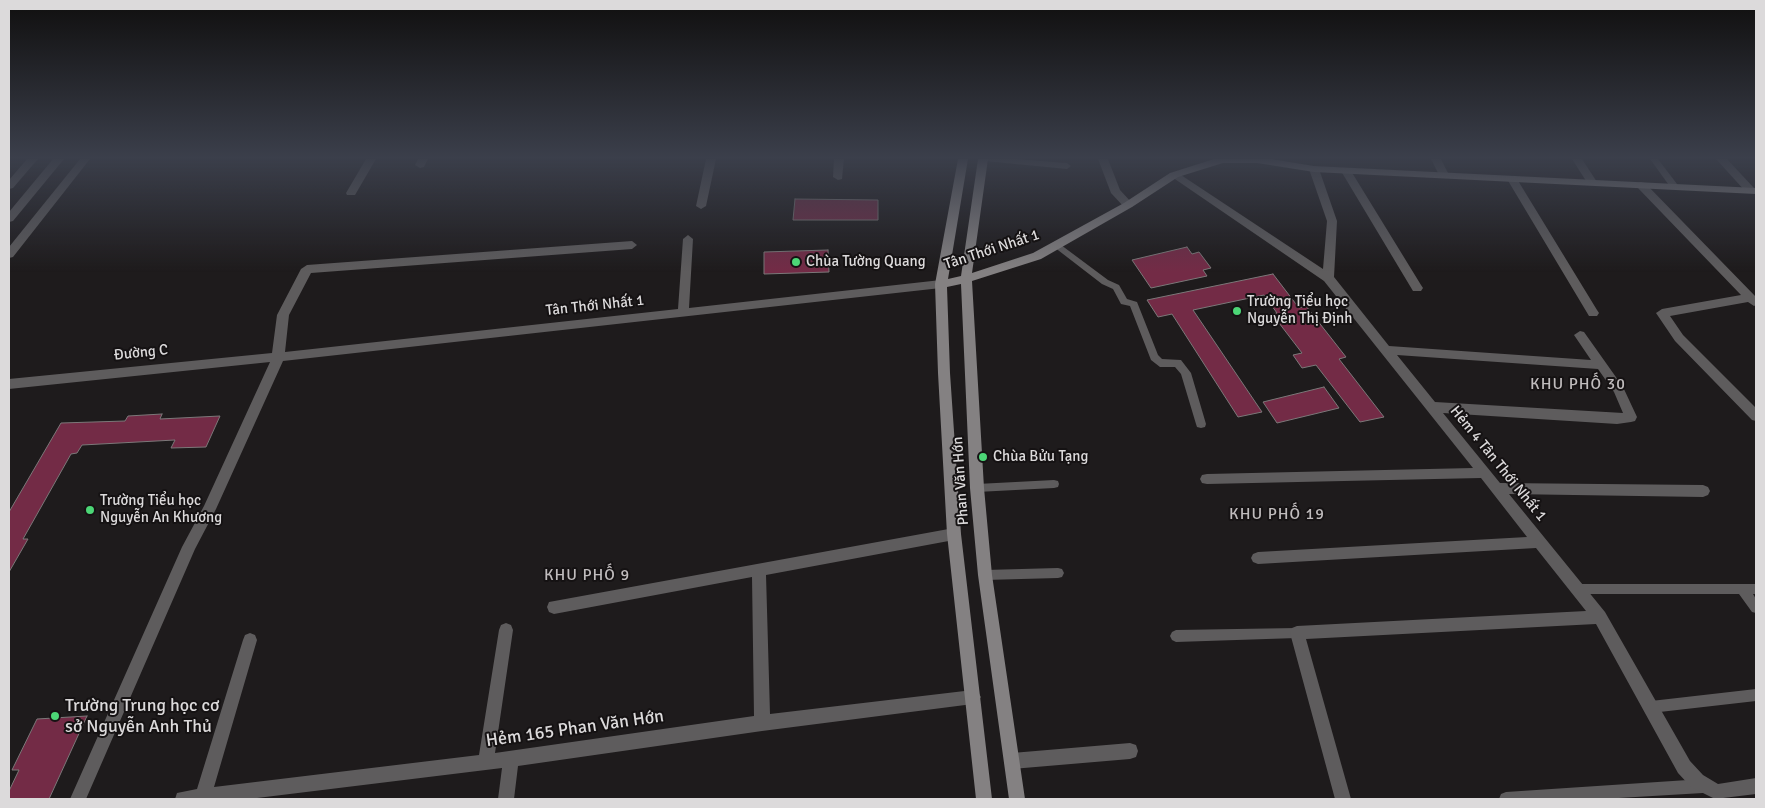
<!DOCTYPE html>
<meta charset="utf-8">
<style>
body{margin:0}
#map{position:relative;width:1765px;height:808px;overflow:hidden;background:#1e1b1c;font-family:Signika,sans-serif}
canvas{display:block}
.frame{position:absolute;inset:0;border:10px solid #dcdadb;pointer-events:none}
</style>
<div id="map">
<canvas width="1765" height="808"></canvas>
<div class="frame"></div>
</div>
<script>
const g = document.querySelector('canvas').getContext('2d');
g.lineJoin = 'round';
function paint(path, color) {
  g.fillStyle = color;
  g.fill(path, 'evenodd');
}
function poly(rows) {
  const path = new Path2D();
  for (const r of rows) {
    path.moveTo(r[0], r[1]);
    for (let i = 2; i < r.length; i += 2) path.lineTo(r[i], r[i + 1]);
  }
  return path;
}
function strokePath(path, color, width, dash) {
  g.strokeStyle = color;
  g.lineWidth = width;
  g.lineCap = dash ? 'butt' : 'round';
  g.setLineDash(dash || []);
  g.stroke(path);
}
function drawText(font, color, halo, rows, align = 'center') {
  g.font = font + ' Signika,sans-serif';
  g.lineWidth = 4;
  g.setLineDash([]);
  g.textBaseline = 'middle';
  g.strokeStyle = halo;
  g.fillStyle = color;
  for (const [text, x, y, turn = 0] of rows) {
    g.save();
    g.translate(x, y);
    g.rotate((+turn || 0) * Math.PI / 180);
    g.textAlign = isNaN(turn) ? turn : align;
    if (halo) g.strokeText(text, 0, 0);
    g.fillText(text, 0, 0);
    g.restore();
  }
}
const building = poly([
 [795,199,878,200,878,220,793,220,795,199],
 [1187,247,1192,254,1199,252,1211,268,1203,270,1207,276,1151,288,1132,260,1187,247],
 [828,250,829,272,764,274,764,252,828,250],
 [1273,274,1299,308,1306,306,1346,357,1339,359,1384,417,1360,422,1316,365,1302,368,1293,355,1302,353,1279,323,1272,325,1265,315,1277,313,1264,295,1193,310,1262,412,1238,417,1172,314,1158,317,1147,300,1273,274],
 [1324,387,1339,408,1277,423,1263,402,1324,387],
 [162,414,160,419,220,416,206,447,171,448,175,440,82,445,77,453,71,454,23,539,28,539,9,572,9,512,61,423,125,421,128,416,162,414],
 [87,716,49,799,9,799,9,791,19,770,12,770,37,719,87,716]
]);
const lane = poly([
 [980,159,1016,159,1067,163,1071,166,1067,169,984,161,980,159],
 [1650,159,1658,159,1677,184,1677,188,1671,188,1650,159],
 [1057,242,1108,280,1119,285,1127,299,1137,302,1158,355,1162,359,1181,360,1191,373,1206,424,1205,427,1201,428,1197,427,1196,424,1181,374,1175,367,1160,367,1151,360,1130,306,1121,304,1113,289,1102,284,1054,247,1053,245,1054,243,1057,242],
 [1054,480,1058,481,1059,484,1058,487,1054,488,977,492,973,491,972,488,973,485,977,484,1054,480],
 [1058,568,1062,569,1064,573,1062,577,1058,578,985,580,981,579,979,575,981,571,985,570,1058,568],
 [1577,584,1756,584,1756,594,1753,594,1756,599,1756,613,1752,612,1739,594,1577,594,1573,593,1571,589,1573,585,1577,584],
 [1297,628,1301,629,1303,633,1301,637,1297,638,1176,642,1172,640,1170,636,1172,632,1176,630,1297,628],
 [1756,689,1756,701,1651,713,1647,711,1645,707,1647,703,1651,701,1756,689],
 [1703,779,1708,781,1710,786,1708,791,1703,793,1602,799,1499,799,1501,794,1506,792,1703,779]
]);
const street = poly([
 [27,159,38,159,13,188,9,189,9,180,27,159],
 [53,159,64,159,13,221,9,222,9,212,53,159],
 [80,159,90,159,13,257,9,258,9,247,80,159],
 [366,159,376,159,355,195,347,195,346,193,366,159],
 [418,159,428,159,424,167,420,168,415,165,418,159],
 [706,159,716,159,706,206,701,209,696,206,706,159],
 [834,159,844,159,842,179,838,180,833,177,834,159],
 [1098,159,1108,159,1120,190,1132,203,1133,205,1132,207,1124,207,1111,193,1098,159],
 [1431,159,1441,159,1449,175,1448,177,1440,177,1431,159],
 [1572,159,1582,159,1597,182,1596,184,1588,184,1572,159],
 [1716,159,1727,159,1754,188,1755,190,1754,192,1746,192,1716,159],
 [1314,166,1319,169,1337,221,1334,277,1389,346,1591,360,1574,335,1580,331,1584,332,1623,387,1637,417,1635,421,1631,422,1617,424,1443,413,1500,483,1703,485,1708,487,1710,491,1708,495,1703,497,1509,494,1605,612,1690,761,1703,775,1718,784,1756,778,1756,794,1715,799,1691,787,1678,773,1596,624,1306,639,1351,799,1335,799,1290,633,1292,628,1297,626,1586,611,1536,548,1258,564,1253,562,1251,558,1253,554,1258,552,1527,537,1481,478,1207,484,1202,483,1200,479,1202,475,1207,474,1473,468,1324,281,1169,175,1170,173,1178,173,1323,269,1327,221,1309,169,1314,166],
 [1397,355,1598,369,1614,392,1623,413,1435,402,1397,355],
 [1346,168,1351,171,1421,285,1423,288,1421,291,1413,291,1341,171,1346,168],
 [1512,176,1517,179,1597,310,1599,313,1597,316,1589,316,1507,179,1512,176],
 [1641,182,1645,183,1756,297,1756,305,1754,306,1748,302,1670,316,1683,335,1756,408,1756,421,1752,420,1675,341,1656,313,1662,309,1741,295,1637,187,1637,183,1641,182],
 [688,235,693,239,689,308,941,280,947,284,941,288,283,361,216,509,195,549,86,799,70,799,182,547,204,506,270,362,9,389,9,379,272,353,277,315,301,269,307,265,632,241,637,245,632,249,311,273,289,315,285,352,678,309,683,239,688,235],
 [954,528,959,530,961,534,959,538,954,540,766,575,770,714,973,690,978,692,981,697,978,702,973,704,762,731,518,766,514,799,498,799,502,768,249,799,175,799,177,793,197,789,243,640,245,635,250,633,255,635,257,640,214,787,479,755,499,630,501,625,506,623,511,625,513,630,495,753,754,716,752,577,554,614,549,612,547,607,549,602,954,528],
 [1130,743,1136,745,1138,751,1136,757,1130,759,1012,769,1006,767,1004,761,1006,755,1012,753,1130,743]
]);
const secondary = poly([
 [958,159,968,159,948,279,961,276,978,159,988,159,972,273,1033,253,1124,203,1170,173,1214,159,1271,159,1314,166,1756,188,1756,194,1314,172,1257,163,1223,163,1178,177,1132,207,1041,259,972,281,984,488,992,575,1025,799,1009,799,978,575,970,488,961,284,947,287,950,373,961,534,992,799,976,799,947,534,938,373,935,284,958,159]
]);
const markers = [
 [796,262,5,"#4cd676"],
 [1237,311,5,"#4cd676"],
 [983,457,5,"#4cd676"],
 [90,510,5,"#4cd676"],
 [55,716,5,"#4cd676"]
];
const streetNames = [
 ["Tân Thới Nhất 1",992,250,-18],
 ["Tân Thới Nhất 1",595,306,-6],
 ["Đường C",141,353,-6],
 ["Hẻm 4 Tân Thới Nhất 1",1498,464,51],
 ["Phan Văn Hớn",961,481,-94]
];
const poiNames = [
 ["Chùa Tường Quang",806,262],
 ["Trường Tiểu học",1247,302],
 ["Nguyễn Thị Định",1247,319],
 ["Chùa Bửu Tạng",993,457],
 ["Trường Tiểu học",100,501],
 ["Nguyễn An Khương",100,518]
];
const neighbourhoodNames = [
 ["KHU PHỐ 30",1578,385],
 ["KHU PHỐ 19",1277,515],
 ["KHU PHỐ 9",587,576]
];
const nearPoinames = [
 ["Trường Trung học cơ",65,706],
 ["sở Nguyễn Anh Thủ",65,727]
];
const nearStreetnames = [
 ["Hẻm 165 Phan Văn Hớn",575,729,-8]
];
paint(building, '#732b46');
strokePath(building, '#7c7879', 1);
paint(lane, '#5e5c5d');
paint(street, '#5e5c5d');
paint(secondary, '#848182');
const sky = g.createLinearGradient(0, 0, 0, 272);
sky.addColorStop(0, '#100f0f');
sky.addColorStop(0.58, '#3b3f4b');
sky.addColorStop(1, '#3b3f4b00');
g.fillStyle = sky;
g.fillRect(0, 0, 1765, 272);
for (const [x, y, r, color] of markers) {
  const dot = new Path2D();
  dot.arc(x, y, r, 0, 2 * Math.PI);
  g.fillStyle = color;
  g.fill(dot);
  strokePath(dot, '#151213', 2);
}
drawText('15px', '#dcdadb', '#151213', streetNames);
drawText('15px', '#dcdadb', '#151213', poiNames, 'left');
g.letterSpacing = '1px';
drawText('16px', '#c0bcbd', '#151213', neighbourhoodNames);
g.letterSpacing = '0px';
drawText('18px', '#dcdadb', '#151213', nearPoinames, 'left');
drawText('18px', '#dcdadb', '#151213', nearStreetnames);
</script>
